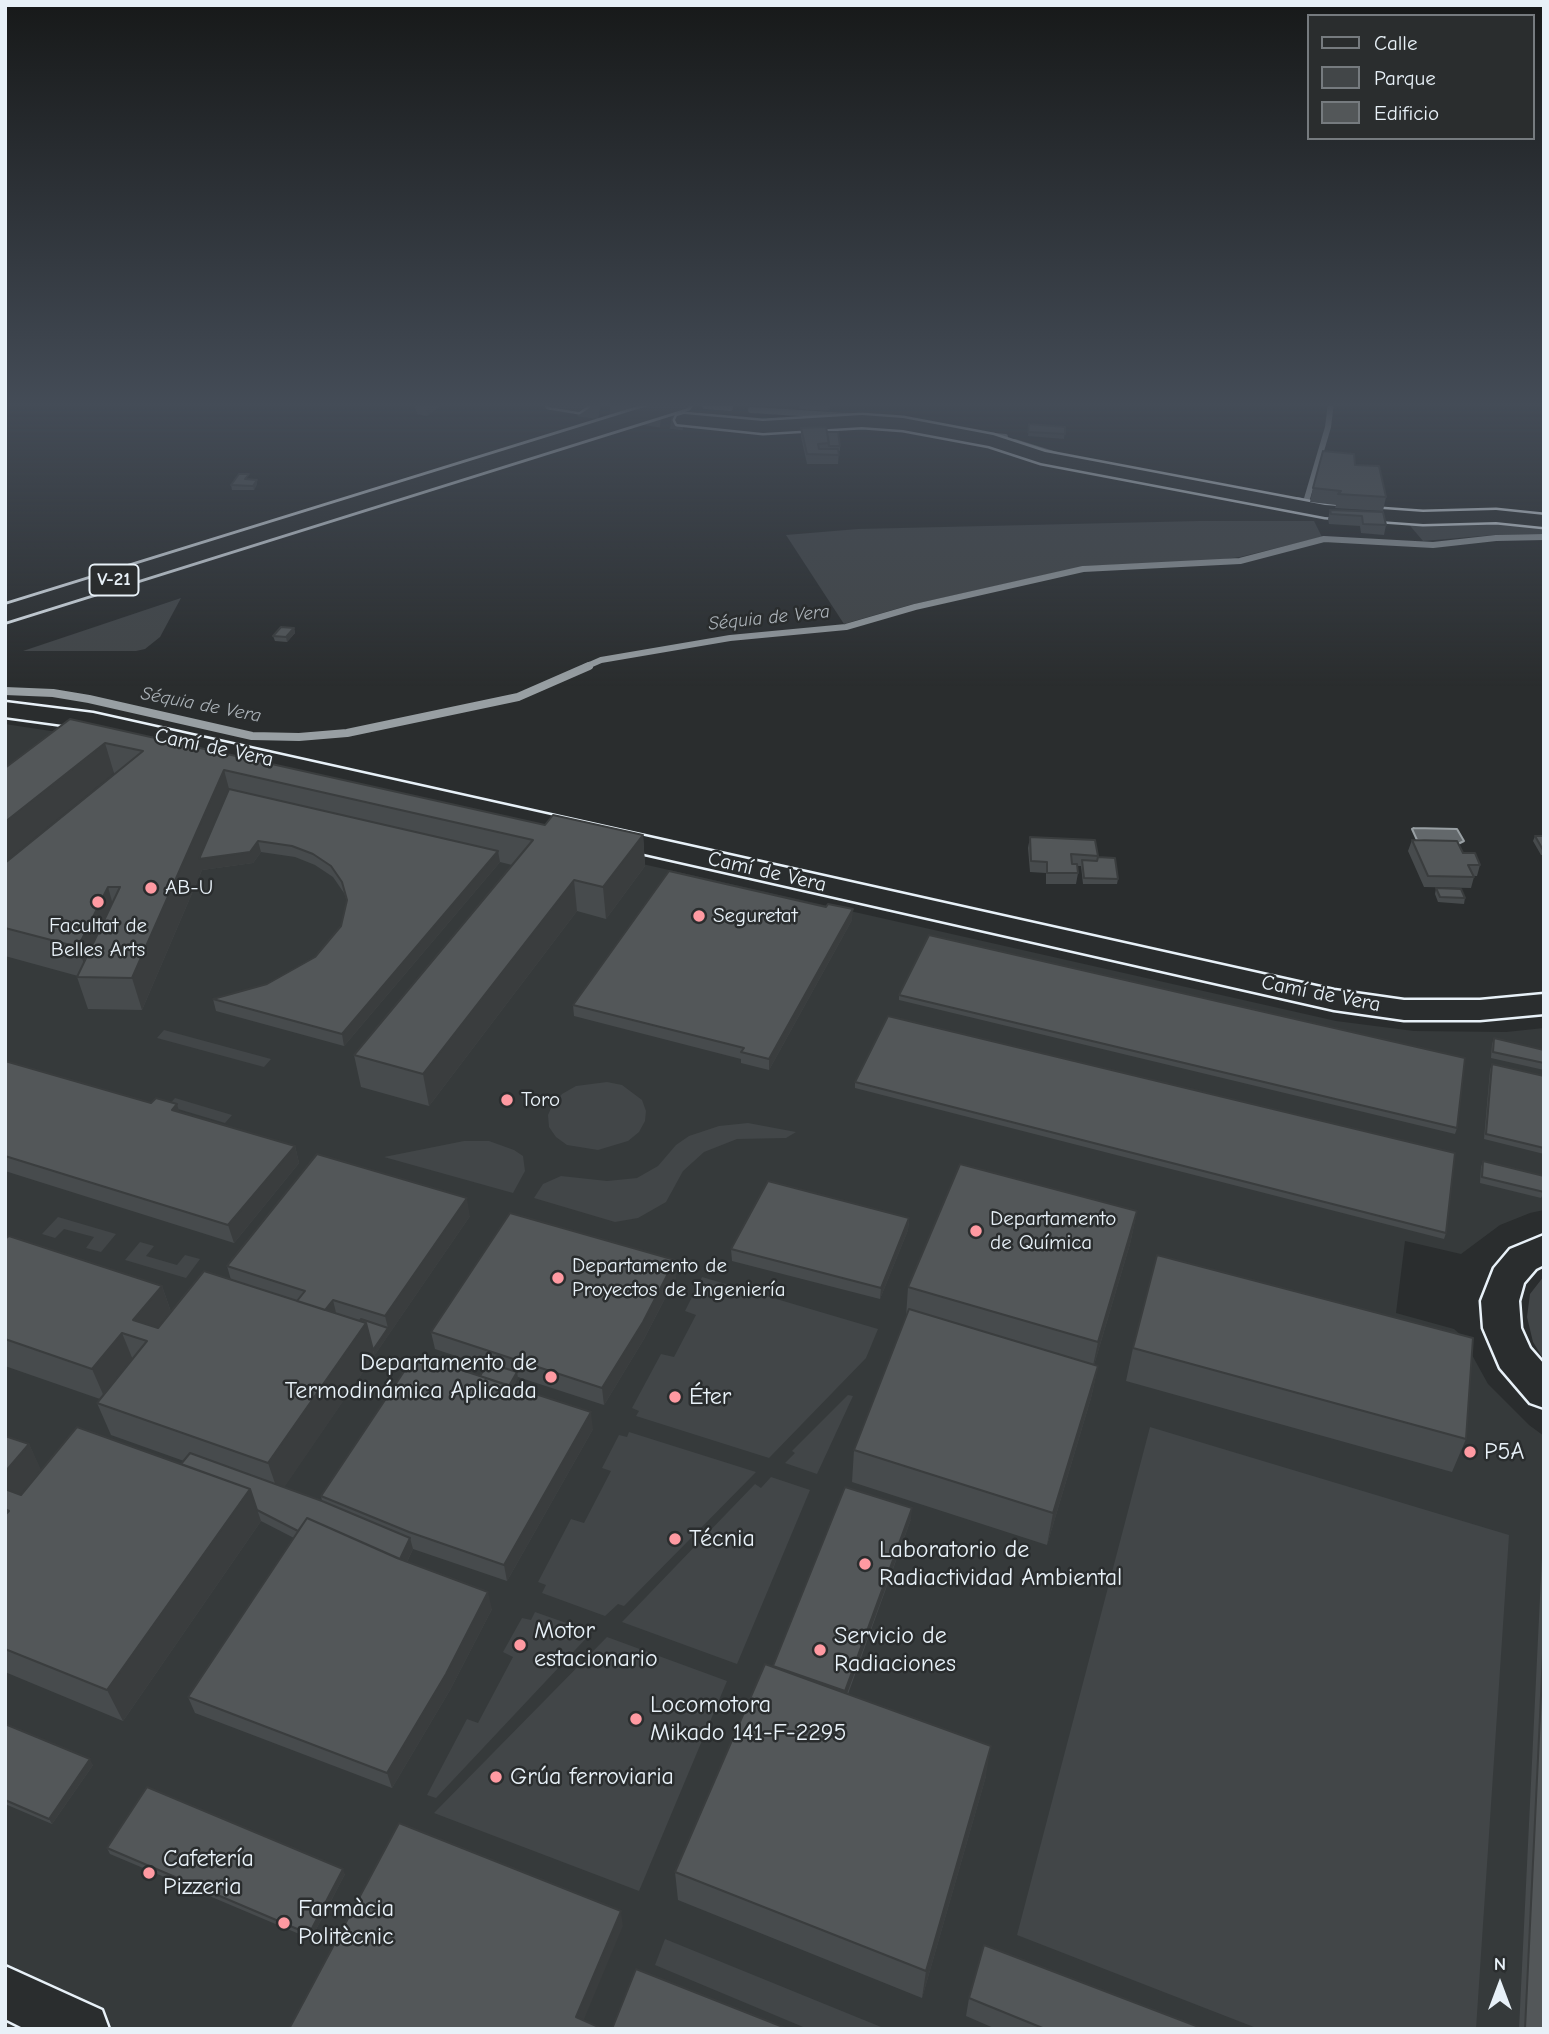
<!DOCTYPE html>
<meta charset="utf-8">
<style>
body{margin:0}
#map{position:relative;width:1549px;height:2034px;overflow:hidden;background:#2a2d2e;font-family:"Comic Neue",sans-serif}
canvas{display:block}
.frame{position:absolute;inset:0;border:7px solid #e8f1f8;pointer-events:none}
.legend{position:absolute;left:1307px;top:14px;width:228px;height:126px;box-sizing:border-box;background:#2a2d2e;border:2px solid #767b7f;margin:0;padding:9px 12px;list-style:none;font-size:21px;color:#e8f1f8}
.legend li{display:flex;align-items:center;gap:14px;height:35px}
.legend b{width:35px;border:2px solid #767b7f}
.north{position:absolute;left:1465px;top:1950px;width:70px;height:70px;-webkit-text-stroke:5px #2a2d2e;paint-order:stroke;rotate:0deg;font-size:19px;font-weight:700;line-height:28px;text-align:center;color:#e8f1f8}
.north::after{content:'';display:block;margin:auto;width:24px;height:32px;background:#e8f1f8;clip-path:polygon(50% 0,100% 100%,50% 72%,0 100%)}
</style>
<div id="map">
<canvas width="1549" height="2034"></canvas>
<div class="frame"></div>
<ul class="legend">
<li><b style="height:9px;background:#2a2d2e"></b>Calle</li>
<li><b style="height:19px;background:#424648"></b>Parque</li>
<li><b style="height:19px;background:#535759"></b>Edificio</li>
</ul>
<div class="north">N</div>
</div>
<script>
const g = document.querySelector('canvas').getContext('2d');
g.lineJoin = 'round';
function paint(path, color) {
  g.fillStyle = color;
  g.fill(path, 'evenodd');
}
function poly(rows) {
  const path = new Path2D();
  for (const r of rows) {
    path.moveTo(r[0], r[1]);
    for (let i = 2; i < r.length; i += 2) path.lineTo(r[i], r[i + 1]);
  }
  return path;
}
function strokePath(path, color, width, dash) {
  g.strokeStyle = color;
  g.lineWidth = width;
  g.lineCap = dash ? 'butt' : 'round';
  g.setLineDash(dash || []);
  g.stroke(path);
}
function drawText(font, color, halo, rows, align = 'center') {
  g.font = font + ' "Comic Neue",sans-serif';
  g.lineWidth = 5;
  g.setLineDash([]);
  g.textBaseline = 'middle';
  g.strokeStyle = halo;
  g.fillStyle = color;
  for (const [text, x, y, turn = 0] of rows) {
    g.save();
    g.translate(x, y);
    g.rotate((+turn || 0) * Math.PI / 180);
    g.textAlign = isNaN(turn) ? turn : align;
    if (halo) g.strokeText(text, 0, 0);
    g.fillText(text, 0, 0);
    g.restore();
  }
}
const built = poly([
 [5,724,64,733,1336,1021,1414,1031,1506,1032,1544,1028,1544,1210,1530,1213,1500,1225,1461,1254,1405,1241,1396,1313,1454,1329,1461,1335,1488,1384,1529,1425,1544,1436,1544,2029,5,2029]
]);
const green = poly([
 [1477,520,1544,524,1544,534,1494,535,1423,541,1406,521],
 [1199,521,1314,521,1322,537,1240,557,1209,561,1085,566,910,605,844,624,786,535,858,529],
 [181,598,160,637,145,649,136,651,23,651],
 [164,1030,271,1059,264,1067,157,1038],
 [607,1082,622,1085,642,1100,646,1111,645,1121,639,1132,628,1141,598,1150,567,1145,556,1137,549,1127,548,1115,553,1104,562,1094,576,1086],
 [175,1098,232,1115,225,1123,168,1106],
 [748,1123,796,1132,786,1138,737,1139,704,1152,683,1171,666,1202,638,1218,615,1222,534,1198,543,1184,561,1176,607,1181,637,1178,658,1166,676,1145,689,1136,719,1126],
 [464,1141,489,1141,514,1150,523,1156,525,1171,513,1193,384,1157],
 [58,1217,116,1234,101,1252,86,1248,94,1237,64,1229,55,1238,42,1234],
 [140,1242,154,1246,146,1256,177,1265,185,1255,200,1259,186,1278,125,1260],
 [1544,1276,1544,1360,1533,1342,1527,1317,1530,1294],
 [702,1277,878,1329,866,1358,769,1458,636,1416,639,1411,632,1408,661,1354,674,1357,696,1315,685,1311],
 [848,1395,853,1396,817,1474,785,1463,795,1453,792,1451],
 [1150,1427,1509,1535,1476,2029,1259,2029,1017,1935],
 [629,1432,756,1472,624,1606,618,1604,605,1616,542,1593,546,1585,538,1582,571,1519,584,1523,611,1471,602,1468,619,1435,627,1437],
 [771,1477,810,1490,737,1664,622,1622,755,1484,761,1488],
 [535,1612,592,1632,436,1798,427,1795,467,1719,478,1723,513,1657,503,1652,522,1618,531,1620],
 [607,1637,727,1681,639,1891,434,1813],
 [665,1939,886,2029,808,2029,655,1965]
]);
const water = poly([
 [1414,828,1457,829,1464,841,1456,845,1417,840,1412,829,1414,828]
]);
const streamFar1 = poly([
 [705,406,730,408],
 [751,410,865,417],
 [986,435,1005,437],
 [1015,442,1057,455],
 [1297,500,1306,502,1328,427,1331,403],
 [585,667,601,660,730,638,846,627,915,607,1083,569,1240,561,1324,539,1433,545,1496,538,1544,537]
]);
const stream = poly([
 [5,691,53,693,89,699,252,736,299,737,347,733,518,697,589,666]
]);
const minorTunnel = poly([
 [579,406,684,420]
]);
const minor = poly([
 [546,403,586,403,588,406,579,412,548,407,546,403],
 [684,414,763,421,862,415,903,418,993,435,1045,452,1325,505,1423,512,1496,510,1544,515,1544,527,1496,522,1423,524,1325,517,1041,463,989,446,903,430,862,427,763,433,677,424,675,420,677,416,684,414],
 [5,702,93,713,1334,990,1404,1000,1480,1000,1544,994,1544,1014,1480,1020,1404,1020,1334,1010,93,729,5,717,5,702],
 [1544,1235,1544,1265,1536,1269,1524,1283,1519,1301,1521,1328,1530,1348,1544,1364,1544,1408,1530,1403,1500,1368,1483,1328,1481,1301,1494,1268,1510,1249,1544,1235],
 [5,1966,102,2010,109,2029,25,2029,5,2019,5,1966]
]);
const highway = poly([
 [657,403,691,403,688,408,5,622,5,605,657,403]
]);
const wall = poly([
 [414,403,445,403,427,416,417,414],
 [800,403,832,403,828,411,799,409],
 [1029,424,1065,427,1064,439,1028,436],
 [801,428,827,432,840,446,840,451,839,451,838,464,807,464,801,437],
 [1355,465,1386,497,1383,511,1335,508,1336,505,1310,502,1313,488],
 [249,479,257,484,254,490,232,490,231,485,250,479],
 [1330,510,1383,512,1386,525,1384,535,1361,533,1360,526,1329,524,1328,519],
 [294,628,295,633,287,642,275,641,273,636],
 [70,719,545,825,643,835,645,866,606,919,577,911,429,1106,361,1087,354,1055,512,865,500,862,344,1046,216,1011,213,999,267,984,315,957,341,926,347,901,344,893,333,877,315,865,295,857,261,852,253,863,202,870,142,1010,88,1009,77,977,78,976,5,956,5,863,116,773,114,773],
 [1535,836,1544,836,1544,855,1541,855,1533,841],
 [1030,837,1098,856,1098,857,1118,879,1117,884,1083,884,1081,866,1077,866,1078,873,1076,884,1046,884,1046,873,1030,872,1028,848],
 [1412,840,1463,853,1480,865,1477,876,1474,876,1474,877,1471,888,1424,887,1408,851],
 [1436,888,1465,898,1464,904,1438,902,1435,894],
 [852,920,769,1070,741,1063,741,1059,574,1016,573,1005],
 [899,995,1457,1128,1455,1134,899,1000],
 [1494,1038,1544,1050,1544,1070,1491,1058,1492,1044],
 [5,1061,151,1103,177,1104,179,1112,295,1146,299,1163,234,1243,5,1171],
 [1492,1064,1544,1076,1544,1154,1484,1139,1490,1070],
 [855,1082,1446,1233,1444,1239,855,1088],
 [1483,1161,1544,1192,1541,1198,1480,1183,1481,1167],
 [1137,1211,1130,1244,1094,1365,1098,1366,1091,1398,1047,1545,852,1482,854,1450,906,1317,908,1287],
 [470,1216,284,1487,322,1501,321,1496,480,1376,486,1366,435,1349,431,1332,676,1277,644,1339,604,1405,518,1377,513,1387,593,1429,507,1581,413,1549,407,1562,492,1609,450,1690,392,1788,195,1713,188,1697,294,1538,261,1521,123,1721,5,1672,5,1436,29,1444,41,1471,181,1464,184,1461,111,1435,97,1403,100,1399,5,1366,5,1239,162,1286,171,1312,231,1280,227,1266],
 [909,1218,908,1230,880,1299,732,1261,731,1249],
 [1133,1348,1466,1439,1452,1472,1126,1381],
 [911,1519,848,1694,986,1776,922,1998,678,1900,675,1872,773,1666],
 [1544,1535,1544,2029,1519,2029,1543,1536],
 [5,1724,93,1765,52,1824,5,1804],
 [107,1848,345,1874,311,1939,110,1854],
 [969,1998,1204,2029,996,2029,966,2016]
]);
const shadedWall = poly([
 [432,403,445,403,427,416,426,407],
 [828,403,832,403,828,411],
 [257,480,257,484,254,490,253,486],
 [294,628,295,633,287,642,286,637],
 [105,743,114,773,5,862,5,822],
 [224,770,232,800,258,841,261,852,253,863,202,870,142,1010,132,978],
 [643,835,645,866,606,919,603,887],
 [498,851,500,862,344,1046,342,1034],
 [574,880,577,911,429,1106,423,1074],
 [108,887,117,919,89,978,78,947],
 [853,909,852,920,769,1070,769,1059],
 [177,1104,182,1121,172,1110],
 [295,1146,299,1163,234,1243,228,1225],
 [467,1198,470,1216,374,1356,373,1350,388,1328,385,1316],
 [1137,1211,1130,1244,1091,1375,1098,1342],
 [909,1218,908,1230,880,1299,881,1288],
 [675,1260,676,1277,644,1339,604,1405,602,1388],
 [162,1286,173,1318,147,1341,133,1320],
 [333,1300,337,1317,317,1321],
 [366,1323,374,1356,279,1495,268,1463],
 [122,1333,135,1365,106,1401,92,1369],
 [1098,1366,1091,1398,1047,1545,1053,1513],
 [517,1372,518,1378,505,1401,504,1395],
 [591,1412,593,1429,507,1581,504,1565],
 [29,1444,44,1476,12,1516,5,1506,5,1472],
 [250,1489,261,1521,123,1721,107,1690],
 [912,1508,911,1519,844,1702,845,1691],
 [410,1538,413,1549,401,1574,398,1563],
 [488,1592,492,1609,450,1690,392,1788,387,1773],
 [991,1746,986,1776,922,1998,926,1971],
 [90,1759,93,1765,52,1824,49,1819],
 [343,1869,345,1874,311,1939,309,1934],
 [621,1911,623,1926,580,2029,576,2017]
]);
const building = poly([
 [419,403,432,403,426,407,416,405,419,403],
 [1029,424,1065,427,1065,434,1028,432,1029,424],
 [826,427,829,443,818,444,819,449,838,449,839,455,807,454,801,428,826,427],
 [827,432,838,432,840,446,829,446,827,432],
 [1323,451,1354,454,1355,465,1379,466,1386,497,1338,494,1341,491,1313,488,1323,451],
 [239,474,249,474,245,479,257,480,253,486,231,485,239,474],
 [1330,510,1383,512,1386,525,1363,524,1362,516,1331,514,1330,510],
 [281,627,294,628,286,637,273,636,281,627],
 [70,719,545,825,553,815,643,835,603,887,574,880,423,1074,354,1055,533,840,224,770,132,978,77,977,120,887,108,887,78,947,5,928,5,863,143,751,105,743,5,822,5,768,70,719],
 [229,789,498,851,342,1034,213,999,267,984,315,957,341,926,347,900,342,882,331,866,313,854,292,846,258,841,250,852,199,859,229,789],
 [1535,836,1544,836,1544,850,1543,850,1535,836],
 [1030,837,1095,840,1098,856,1071,854,1072,864,1077,864,1078,873,1047,873,1047,862,1031,861,1030,837],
 [1412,840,1457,841,1463,853,1475,853,1480,865,1468,865,1474,877,1428,876,1412,840],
 [1098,857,1115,858,1118,879,1084,878,1082,860,1097,861,1098,857],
 [669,871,826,907,828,904,853,909,769,1059,741,1052,744,1048,573,1005,669,871],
 [1436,888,1461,889,1465,898,1440,897,1436,888],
 [929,935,1465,1058,1457,1128,899,995,929,935],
 [888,1016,1455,1153,1446,1233,855,1082,888,1016],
 [1494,1038,1544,1050,1544,1063,1493,1052,1494,1038],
 [5,1061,151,1103,156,1098,177,1104,172,1110,295,1146,228,1225,5,1156,5,1061],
 [1492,1064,1544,1076,1544,1148,1486,1134,1492,1064],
 [317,1154,467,1198,385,1316,333,1300,325,1310,297,1301,305,1291,227,1266,317,1154],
 [1483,1161,1544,1176,1544,1192,1482,1177,1483,1161],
 [960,1164,1137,1211,1098,1342,908,1287,960,1164],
 [768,1181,909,1218,881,1288,731,1249,768,1181],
 [510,1213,675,1260,643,1322,602,1388,431,1332,510,1213],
 [9,1236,162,1286,133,1320,158,1328,204,1271,366,1323,268,1463,97,1403,147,1341,122,1333,92,1369,5,1339,5,1239,9,1236],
 [1157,1255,1473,1338,1466,1439,1133,1348,1157,1255],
 [909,1309,1098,1366,1053,1513,854,1450,909,1309],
 [361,1319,388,1328,373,1350,366,1323,360,1321,361,1319],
 [415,1355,591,1412,504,1565,409,1532,321,1496,415,1355],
 [488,1363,517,1372,509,1386,480,1376,488,1363],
 [77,1427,250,1489,107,1690,5,1649,5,1515,9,1511,5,1509,5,1489,21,1495,77,1427],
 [5,1436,29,1444,5,1472,5,1436],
 [190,1453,322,1501,410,1538,400,1559,307,1518,298,1531,257,1510,250,1489,181,1464,190,1453],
 [845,1487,912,1508,845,1691,773,1666,845,1487],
 [307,1518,397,1558,488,1592,446,1674,387,1773,188,1697,307,1518],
 [1544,1633,1544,2029,1525,2029,1544,1633],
 [765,1664,991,1746,926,1971,675,1872,765,1664],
 [5,1724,90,1759,49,1819,5,1800,5,1724],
 [147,1787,343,1869,309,1934,107,1848,147,1787],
 [399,1823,621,1911,576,2017,603,2029,289,2029,399,1823],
 [984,1945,1204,2029,1045,2029,969,1998,984,1945],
 [636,1969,788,2029,612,2029,636,1969]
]);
const markers = [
 [151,888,7,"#ff9aa2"],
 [98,902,7,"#ff9aa2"],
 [699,916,7,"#ff9aa2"],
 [507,1100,7,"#ff9aa2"],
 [976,1231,7,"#ff9aa2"],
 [558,1278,7,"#ff9aa2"],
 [551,1377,7,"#ff9aa2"],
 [675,1397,7,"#ff9aa2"],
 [1470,1452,7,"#ff9aa2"],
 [675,1539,7,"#ff9aa2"],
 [865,1564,7,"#ff9aa2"],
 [520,1645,7,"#ff9aa2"],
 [820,1650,7,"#ff9aa2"],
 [636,1719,7,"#ff9aa2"],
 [496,1777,7,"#ff9aa2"],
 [149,1873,7,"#ff9aa2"],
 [284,1923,7,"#ff9aa2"]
];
const shields = [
 [114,580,49]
];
const shieldNames = [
 ["V-21",114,580]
];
const farWaternames = [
 ["Séquia de Vera",769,618,-6],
 ["Séquia de Vera",201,705,11]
];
const streetNames = [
 ["Camí de Vera",214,748,12],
 ["Camí de Vera",767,872,13],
 ["Camí de Vera",1321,994,11]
];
const poiNames = [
 ["AB-U",165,888],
 ["Seguretat",713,916],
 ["Facultat de",98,926,"center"],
 ["Belles Arts",98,950,"center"],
 ["Toro",521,1100],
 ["Departamento",990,1219],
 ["de Química",990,1243],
 ["Departamento de",572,1266],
 ["Proyectos de Ingeniería",572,1290]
];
const nearPoinames = [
 ["Departamento de",537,1363,"right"],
 ["Termodinámica Aplicada",537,1391,"right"],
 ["Éter",689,1397],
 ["P5A",1484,1452],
 ["Técnia",689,1539],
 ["Laboratorio de",879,1550],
 ["Radiactividad Ambiental",879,1578],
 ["Motor",534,1631],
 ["estacionario",534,1659],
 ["Servicio de",834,1636],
 ["Radiaciones",834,1664],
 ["Locomotora",650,1705],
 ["Mikado 141-F-2295",650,1733],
 ["Grúa ferroviaria",510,1777],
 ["Cafetería",163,1859],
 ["Pizzeria",163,1887],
 ["Farmàcia",298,1909],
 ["Politècnic",298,1937]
];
paint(built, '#363a3b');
paint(green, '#424648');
paint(water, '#63686b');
strokePath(water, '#989fa3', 2);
strokePath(streamFar1, '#989fa3', 6);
strokePath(stream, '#989fa3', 8);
strokePath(minorTunnel, '#464a4c', 21, [21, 10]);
strokePath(minor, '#e8f1f8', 5);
strokePath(highway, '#e8f1f8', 6);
paint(minor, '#2a2d2e');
paint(highway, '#2a2d2e');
paint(wall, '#474b4d');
paint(shadedWall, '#3a3d3e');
paint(building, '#535759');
strokePath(building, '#3a3d3e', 2);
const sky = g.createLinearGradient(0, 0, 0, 687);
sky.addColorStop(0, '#171919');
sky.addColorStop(0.59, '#444c57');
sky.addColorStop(1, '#444c5700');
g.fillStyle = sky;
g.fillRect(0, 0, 1549, 687);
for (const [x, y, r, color] of markers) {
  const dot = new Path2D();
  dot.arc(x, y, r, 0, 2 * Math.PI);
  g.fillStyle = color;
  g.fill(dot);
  strokePath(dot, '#2a2d2e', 2.5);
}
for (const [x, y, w] of shields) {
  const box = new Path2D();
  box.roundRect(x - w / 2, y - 15.5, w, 31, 5);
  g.fillStyle = '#2a2d2e';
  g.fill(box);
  strokePath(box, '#e8f1f8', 2);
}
drawText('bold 19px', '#e8f1f8', null, shieldNames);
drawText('italic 19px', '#acb3b9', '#2a2d2e', farWaternames);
drawText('21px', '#e8f1f8', '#2a2d2e', streetNames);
drawText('21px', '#e8f1f8', '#2a2d2e', poiNames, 'left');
drawText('24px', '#e8f1f8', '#2a2d2e', nearPoinames, 'left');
</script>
